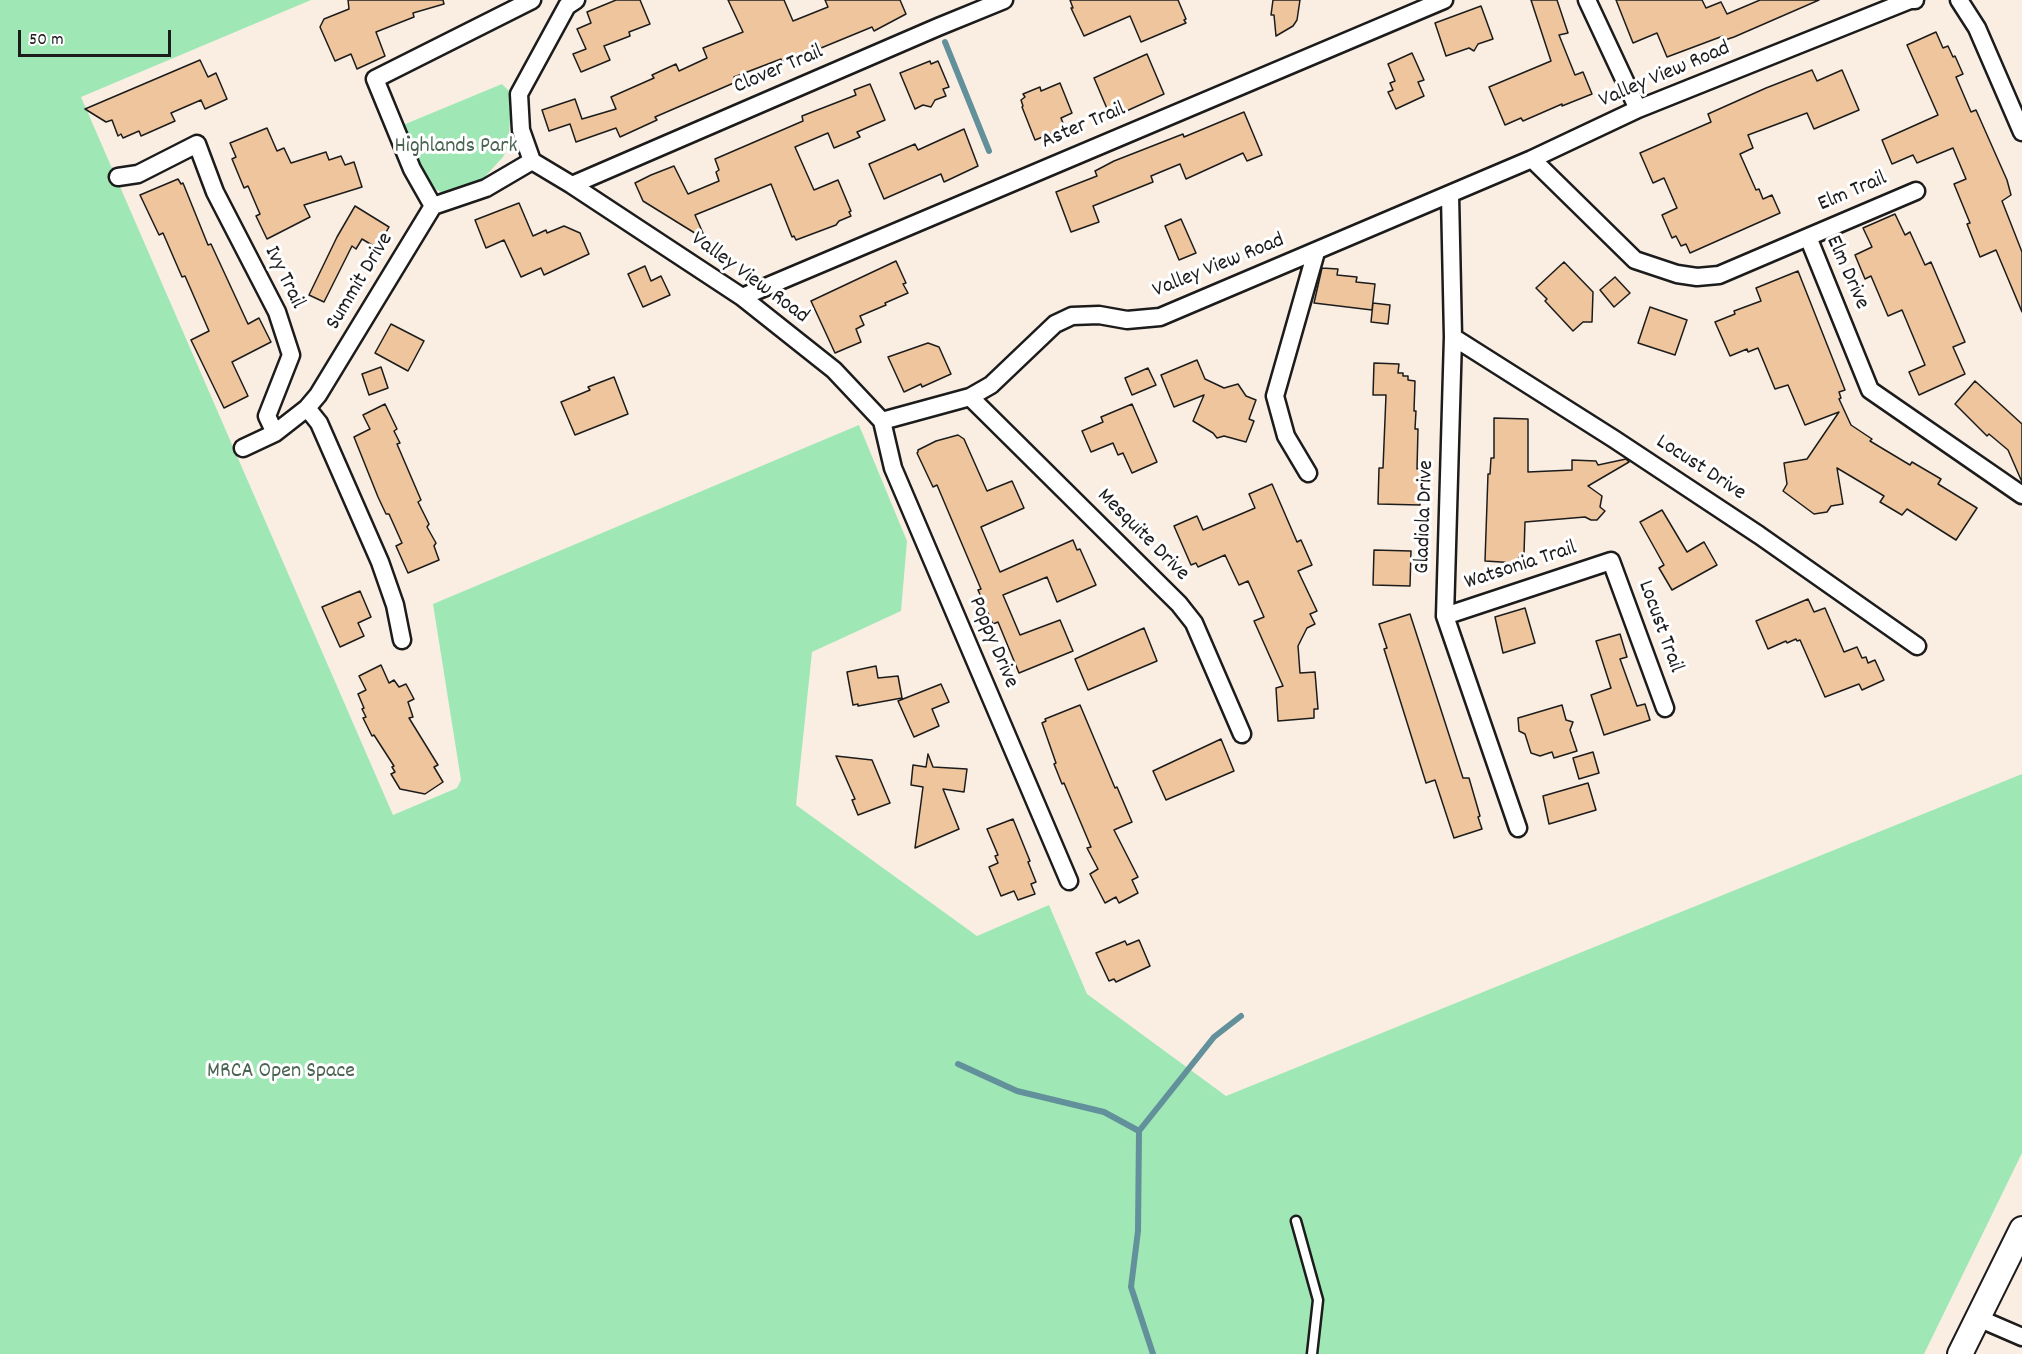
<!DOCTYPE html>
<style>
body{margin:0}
#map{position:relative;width:2022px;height:1354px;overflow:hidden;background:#faeee2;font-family:Dekko,sans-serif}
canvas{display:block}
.scale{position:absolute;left:18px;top:30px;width:153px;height:27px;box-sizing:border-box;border:3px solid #1c1c1c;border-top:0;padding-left:8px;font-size:18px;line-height:21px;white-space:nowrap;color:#1c1c1c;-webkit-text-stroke:4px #fff;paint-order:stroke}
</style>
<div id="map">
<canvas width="2022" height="1354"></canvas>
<div class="scale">50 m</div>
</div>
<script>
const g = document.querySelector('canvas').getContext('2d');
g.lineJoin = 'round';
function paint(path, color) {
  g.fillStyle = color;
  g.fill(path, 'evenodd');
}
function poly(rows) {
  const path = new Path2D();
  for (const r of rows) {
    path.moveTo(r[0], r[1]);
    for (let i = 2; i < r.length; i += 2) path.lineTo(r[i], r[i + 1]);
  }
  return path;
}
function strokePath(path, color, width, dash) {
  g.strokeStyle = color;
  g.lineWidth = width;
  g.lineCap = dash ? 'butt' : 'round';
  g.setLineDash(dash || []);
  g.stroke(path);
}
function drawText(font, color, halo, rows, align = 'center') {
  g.font = font + ' Dekko,sans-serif';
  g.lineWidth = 6;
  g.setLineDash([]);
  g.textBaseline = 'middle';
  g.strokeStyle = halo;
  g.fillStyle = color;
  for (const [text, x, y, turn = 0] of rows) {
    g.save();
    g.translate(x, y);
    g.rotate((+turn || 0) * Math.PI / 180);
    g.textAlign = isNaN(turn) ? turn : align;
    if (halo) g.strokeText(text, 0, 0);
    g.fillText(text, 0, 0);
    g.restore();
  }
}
const green = poly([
 [0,0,311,0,81,97,393,815,457,788,461,780,433,604,859,425,907,541,901,611,812,652,796,805,977,936,1049,905,1087,994,1226,1096,2022,774,2022,1153,1924,1354,0,1354],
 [502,84,512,94,508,147,503,157,479,183,464,188,443,193,429,186,403,131,403,125]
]);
const stream = poly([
 [945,42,989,151],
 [958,1064,1017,1091,1104,1112,1139,1131],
 [1153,1354,1131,1287,1138,1231,1139,1131,1214,1037,1241,1016]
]);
const building = poly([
 [348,0,443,0,444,4,413,13,414,17,376,32,385,56,357,69,351,54,335,61,320,27,324,19,349,9,348,0],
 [616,0,640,0,650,24,629,32,630,36,604,46,610,60,581,72,573,54,586,49,577,29,591,23,587,12,616,0],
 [728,0,784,0,793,21,828,7,825,0,900,0,906,14,874,31,872,27,821,48,820,46,782,62,781,59,734,77,736,82,655,117,657,120,620,137,616,128,576,142,570,124,549,131,542,110,575,99,582,119,616,109,611,97,654,78,652,75,676,64,679,71,707,58,703,48,743,32,728,0],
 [1070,0,1178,0,1186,19,1184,20,1186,23,1141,42,1130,16,1084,36,1071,8,1073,8,1070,0],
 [1273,0,1300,0,1297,20,1293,26,1276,36,1274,15,1271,15,1273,0],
 [1531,0,1557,0,1568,33,1559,35,1575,75,1583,72,1592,94,1562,106,1562,104,1523,121,1521,118,1505,125,1489,87,1551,61,1531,0],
 [1616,0,1702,0,1706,8,1721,2,1727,14,1760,0,1819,0,1734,37,1725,40,1723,36,1667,57,1657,33,1633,43,1616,0],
 [1481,6,1493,39,1478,44,1474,51,1469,48,1446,56,1435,23,1481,6],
 [1936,32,1943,48,1948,46,1953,57,1955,56,1963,74,1956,77,1971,112,1976,110,2007,180,2011,195,2002,201,2022,252,2022,312,1996,250,1980,257,1967,224,1970,223,1954,184,1966,179,1953,148,1917,163,1913,155,1892,164,1882,140,1938,115,1907,45,1936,32],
 [1412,53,1424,80,1418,82,1424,96,1396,109,1388,92,1393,90,1390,83,1395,81,1388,64,1412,53],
 [1147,54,1164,94,1111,118,1094,78,1147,54],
 [200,60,208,77,216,73,227,99,205,109,201,100,171,113,175,121,141,136,139,131,123,138,121,134,118,136,112,120,106,122,85,109,200,60],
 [930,61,931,64,938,61,949,87,943,89,946,96,935,100,931,107,923,105,915,109,900,73,930,61],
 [1812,70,1817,81,1842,70,1859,110,1814,129,1807,113,1748,135,1753,148,1740,154,1756,190,1759,189,1763,199,1772,195,1780,213,1690,253,1686,244,1681,246,1676,236,1672,238,1662,215,1677,208,1664,178,1653,183,1640,153,1711,122,1708,114,1766,88,1812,70],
 [1060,83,1072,113,1061,118,1065,128,1035,140,1022,107,1023,106,1021,100,1025,97,1023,94,1040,87,1041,91,1060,83],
 [870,84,885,120,857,132,860,137,834,148,828,133,795,147,814,190,838,180,851,211,849,212,851,216,839,221,836,225,796,240,794,236,792,237,771,184,695,215,706,240,643,201,635,183,651,175,674,166,688,194,719,181,716,172,719,170,715,159,803,121,802,116,856,95,854,90,870,84],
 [1244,112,1262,155,1247,161,1243,153,1186,179,1180,164,1151,176,1153,182,1093,206,1099,222,1071,232,1056,192,1097,176,1095,171,1114,161,1183,134,1184,137,1244,112],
 [267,128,277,151,284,148,291,163,326,152,329,160,341,156,345,165,354,162,362,187,304,205,310,217,267,239,256,216,260,214,248,186,244,188,232,159,236,157,230,143,267,128],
 [964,129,978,166,944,182,941,174,884,199,869,164,915,144,918,150,964,129],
 [178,179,181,184,183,183,208,245,211,244,248,324,259,318,271,342,232,362,248,396,224,408,191,340,209,331,185,276,182,277,163,233,159,235,140,195,178,179],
 [519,203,533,236,546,230,547,233,564,226,580,233,589,254,544,275,541,268,521,277,504,240,486,248,475,220,519,203],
 [355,206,389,227,377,248,362,239,356,249,352,246,324,302,309,295,337,237,355,206],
 [1895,214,1905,235,1910,232,1925,265,1931,262,1965,342,1953,347,1965,374,1919,395,1909,372,1925,365,1902,310,1888,316,1871,276,1865,279,1855,255,1872,247,1863,228,1895,214],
 [1181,219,1196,253,1179,260,1165,226,1181,219],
 [896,261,906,283,903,284,908,293,885,303,886,305,860,316,864,325,856,329,861,342,835,353,811,301,896,261],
 [1564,262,1593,292,1592,322,1583,322,1573,331,1545,301,1547,299,1536,288,1564,262],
 [645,266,651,281,661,276,670,295,643,307,628,274,645,266],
 [1322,268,1338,269,1337,275,1357,277,1356,282,1375,284,1372,310,1314,303,1322,268],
 [1798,271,1845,390,1839,392,1841,398,1839,399,1851,425,1872,439,1870,441,1910,465,1912,462,1941,479,1938,484,1977,508,1956,540,1907,509,1902,515,1880,502,1884,496,1837,468,1843,504,1831,506,1827,512,1814,514,1783,491,1787,484,1784,463,1807,459,1839,412,1805,425,1788,385,1775,389,1758,348,1748,352,1747,349,1730,356,1715,322,1735,314,1734,311,1761,301,1756,288,1798,271],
 [1615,277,1630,293,1614,307,1600,290,1615,277],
 [1373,303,1390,305,1388,324,1371,322,1373,303],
 [1650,307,1687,320,1675,355,1638,343,1650,307],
 [391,324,424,341,408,371,375,353,391,324],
 [928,343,939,347,951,374,922,387,921,384,904,392,888,357,928,343],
 [1197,360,1205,379,1224,388,1238,384,1246,396,1256,400,1249,419,1254,421,1246,442,1224,436,1217,438,1213,433,1193,421,1204,395,1174,407,1161,375,1197,360],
 [1374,363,1399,364,1398,373,1403,373,1403,376,1408,376,1408,380,1415,381,1414,411,1416,411,1415,429,1418,429,1417,469,1421,469,1420,505,1378,504,1379,468,1383,468,1386,395,1373,395,1374,363],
 [381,367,388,388,369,395,362,374,381,367],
 [1148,368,1156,385,1132,395,1125,378,1148,368],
 [614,377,628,414,575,435,561,402,590,390,588,387,614,377],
 [1975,381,2022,424,2022,482,2008,450,1989,434,1987,436,1955,404,1975,381],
 [385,404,397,429,394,431,400,443,397,444,421,500,418,502,429,524,427,527,436,543,434,546,439,560,408,573,396,546,402,543,389,514,386,514,378,497,354,437,370,429,363,415,385,404],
 [1132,404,1157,462,1132,473,1123,453,1118,455,1113,443,1091,452,1082,431,1103,422,1101,417,1132,404],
 [1494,418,1528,419,1528,472,1572,470,1572,460,1596,461,1598,465,1626,459,1629,462,1588,486,1602,496,1600,507,1605,511,1597,520,1591,520,1585,517,1525,522,1524,554,1520,554,1517,563,1485,561,1488,474,1490,474,1491,458,1494,458,1494,418],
 [958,435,964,439,987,491,1012,481,1024,508,981,527,1000,572,1073,540,1077,550,1080,549,1096,585,1057,602,1047,577,1003,595,1020,635,1060,620,1073,651,1019,673,998,622,993,624,978,590,981,589,937,485,933,487,917,453,918,452,918,450,936,441,958,435],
 [1272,484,1297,542,1301,540,1312,565,1298,571,1317,611,1310,614,1315,624,1307,628,1298,646,1300,673,1315,672,1318,709,1314,709,1314,718,1278,721,1276,688,1283,686,1254,621,1264,617,1248,581,1239,585,1225,555,1198,567,1196,563,1191,565,1174,526,1197,516,1203,530,1241,514,1255,508,1249,494,1272,484],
 [1662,510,1687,552,1704,542,1717,565,1672,590,1659,568,1664,565,1640,522,1662,510],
 [1374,550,1411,551,1410,586,1373,585,1374,550],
 [360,591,371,617,358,623,364,636,340,647,322,607,360,591],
 [1808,599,1814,612,1825,608,1844,652,1857,647,1862,658,1866,657,1868,663,1875,660,1884,680,1862,690,1859,684,1825,697,1800,640,1797,641,1796,639,1787,643,1786,641,1768,649,1756,621,1808,599],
 [1525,608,1535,643,1503,653,1495,617,1525,608],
 [1410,614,1463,778,1469,778,1480,816,1478,817,1482,829,1454,838,1435,780,1426,783,1384,649,1387,648,1379,624,1410,614],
 [1144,628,1157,661,1088,690,1075,659,1144,628],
 [1620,634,1627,657,1620,659,1637,706,1645,704,1650,720,1604,735,1591,695,1611,688,1596,641,1620,634],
 [381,665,389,683,394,680,399,687,406,684,414,699,408,702,413,717,409,718,438,765,434,767,443,782,425,794,400,789,391,774,395,772,392,767,394,766,374,735,372,736,363,718,366,717,362,709,364,708,358,694,366,690,359,676,381,665],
 [876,666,878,678,898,676,902,698,858,706,858,704,853,705,847,672,876,666],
 [941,684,949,702,932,709,939,726,914,737,898,701,941,684],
 [1080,705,1115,788,1117,787,1132,822,1114,830,1138,877,1132,880,1138,893,1119,903,1116,897,1105,903,1090,874,1098,869,1087,848,1091,847,1064,783,1062,784,1054,764,1056,763,1042,723,1046,721,1045,719,1080,705],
 [1562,705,1566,720,1573,722,1570,730,1577,751,1554,758,1552,752,1540,756,1531,753,1525,734,1519,731,1518,718,1562,705],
 [1221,739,1234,771,1166,800,1153,771,1221,739],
 [1593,752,1599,773,1579,779,1573,758,1593,752],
 [928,754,933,767,967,769,964,792,943,789,959,829,915,848,923,787,911,785,913,765,926,767,928,754],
 [836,756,872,760,890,803,858,815,852,800,855,799,836,756],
 [1588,783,1596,810,1549,824,1543,796,1588,783],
 [1013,819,1030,861,1028,862,1036,882,1031,884,1035,894,1018,900,1014,891,1001,896,989,867,998,863,995,856,998,855,987,829,1013,819],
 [1139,940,1150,966,1116,982,1114,979,1109,981,1096,953,1125,941,1127,945,1139,940]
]);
const lane = poly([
 [1296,1221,1318,1300,1312,1354]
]);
const street = poly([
 [576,0,567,6,519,94,521,130,532,161,572,185,742,297,834,370,882,421],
 [1587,0,1638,109],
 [1959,0,1977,28,2022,132],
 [1532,159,1635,260,1677,274,1697,277,1719,275,1808,237,1870,390,2022,495],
 [118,177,138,174,197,144,215,192,277,312,291,355,267,416,275,433],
 [572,185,938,27,1004,0],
 [1450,195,1453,337,1445,616,1518,828],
 [433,206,412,169,375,79,532,0],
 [1808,237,1916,191],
 [742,297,1444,0],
 [1453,337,1614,439,1759,535,1917,646],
 [970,397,1179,604,1194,623,1242,734],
 [307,408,319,423,380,562,395,605,402,640],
 [882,421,970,397,991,385,1055,324,1072,316,1099,315,1127,320,1160,317,1532,159,1638,109,1910,0,1915,0],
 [882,421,893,468,1069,881],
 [243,448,275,433,307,408,318,395,433,206,486,188,532,161],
 [1308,473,1286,436,1275,396,1316,252],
 [1445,616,1611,561,1665,708],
 [1978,1318,2022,1337]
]);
const secondary = poly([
 [1960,1354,2022,1229]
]);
const streetNames = [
 ["Clover Trail",779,71,-23],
 ["Valley View Road",1665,76,-23],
 ["Aster Trail",1084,127,-23],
 ["Elm Trail",1853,193,-23],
 ["Valley View Road",1219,267,-22],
 ["Elm Drive",1846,273,66],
 ["Ivy Trail",283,278,64],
 ["Valley View Road",749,279,36],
 ["Summit Drive",361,282,-59],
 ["Locust Drive",1700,469,33],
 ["Gladiola Drive",1426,517,-88],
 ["Mesquite Drive",1142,536,45],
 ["Watsonia Trail",1521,567,-18],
 ["Locust Trail",1659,627,70],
 ["Poppy Drive",992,643,67]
];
const parkNames = [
 ["Highlands Park",456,148],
 ["MRCA Open Space",281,1073]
];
paint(green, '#9fe8b6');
strokePath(stream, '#62909b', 6);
paint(building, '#eec59d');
strokePath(building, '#1c1c1c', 1.5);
strokePath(lane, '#1c1c1c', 13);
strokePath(street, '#1c1c1c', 21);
strokePath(secondary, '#1c1c1c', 28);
strokePath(lane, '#fff', 8);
strokePath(street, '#fff', 16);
strokePath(secondary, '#fff', 24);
drawText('22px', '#1c1c1c', '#fff', streetNames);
drawText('22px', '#4a6352', '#fff', parkNames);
</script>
